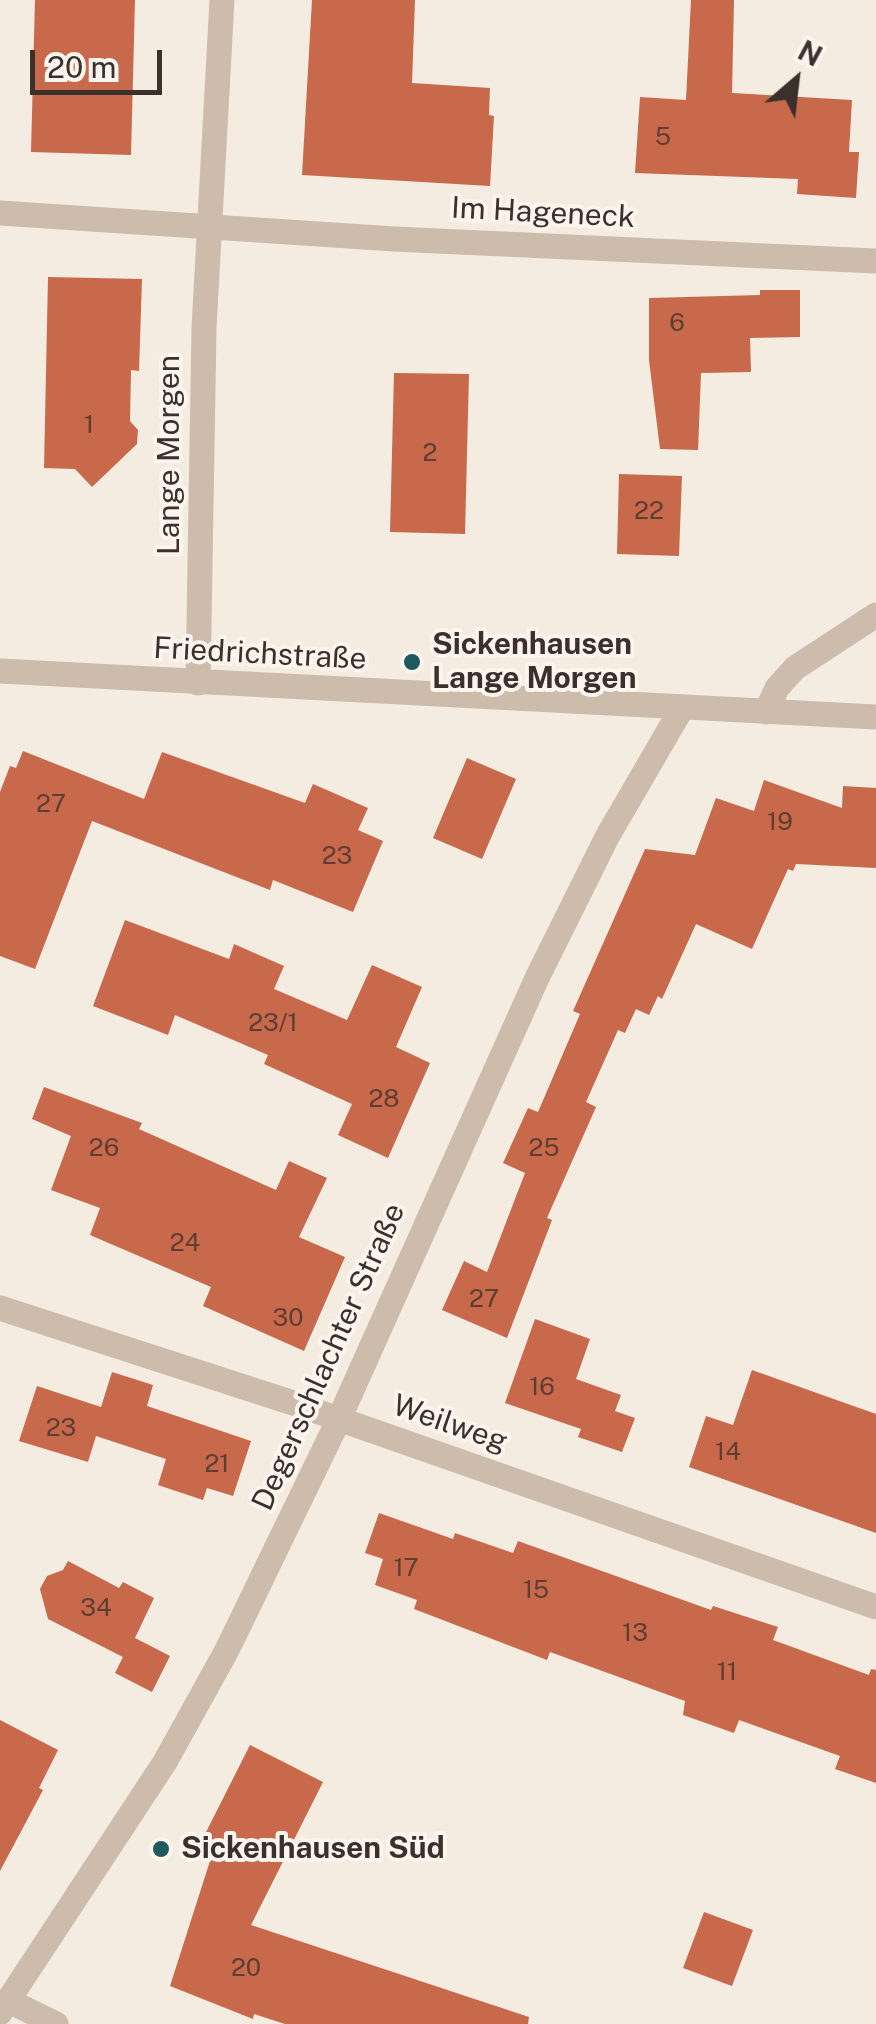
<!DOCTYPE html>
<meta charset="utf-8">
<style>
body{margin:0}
#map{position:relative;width:876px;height:2024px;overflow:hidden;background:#f4ebe1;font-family:"Public Sans",sans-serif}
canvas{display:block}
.north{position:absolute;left:746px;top:30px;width:100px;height:100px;-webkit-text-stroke:8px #fbf5ee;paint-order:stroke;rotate:28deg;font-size:28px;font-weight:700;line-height:40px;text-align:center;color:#3b302b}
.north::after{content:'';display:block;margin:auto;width:35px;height:45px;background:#3b302b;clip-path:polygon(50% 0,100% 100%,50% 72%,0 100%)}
.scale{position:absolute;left:30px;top:50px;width:132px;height:45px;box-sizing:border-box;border:5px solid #3b302b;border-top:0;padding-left:12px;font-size:30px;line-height:35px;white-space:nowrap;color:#3b302b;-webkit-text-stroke:8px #fbf5ee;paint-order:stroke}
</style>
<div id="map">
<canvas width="876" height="2024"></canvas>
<div class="north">N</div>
<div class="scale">20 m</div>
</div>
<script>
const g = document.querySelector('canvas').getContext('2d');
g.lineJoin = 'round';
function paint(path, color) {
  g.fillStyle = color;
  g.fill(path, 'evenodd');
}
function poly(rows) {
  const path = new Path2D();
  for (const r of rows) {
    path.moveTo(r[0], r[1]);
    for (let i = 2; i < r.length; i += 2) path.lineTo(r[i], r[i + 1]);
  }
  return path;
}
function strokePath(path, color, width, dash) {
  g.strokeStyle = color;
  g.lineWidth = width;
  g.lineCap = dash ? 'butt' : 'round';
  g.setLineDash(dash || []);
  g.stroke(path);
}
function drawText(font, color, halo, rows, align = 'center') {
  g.font = font + ' "Public Sans",sans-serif';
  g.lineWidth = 8;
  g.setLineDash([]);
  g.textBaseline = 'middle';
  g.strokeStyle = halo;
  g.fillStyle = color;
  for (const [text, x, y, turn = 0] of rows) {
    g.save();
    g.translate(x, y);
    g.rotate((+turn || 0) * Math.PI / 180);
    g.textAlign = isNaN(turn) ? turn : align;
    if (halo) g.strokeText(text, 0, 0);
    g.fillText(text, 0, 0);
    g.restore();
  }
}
const building = poly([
 [35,0,135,0,131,155,31,152],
 [312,0,415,0,412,83,490,88,489,115,494,116,490,186,302,175],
 [691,0,734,0,732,93,852,100,849,152,859,152,856,198,797,194,798,179,635,173,640,97,686,100],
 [48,277,142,279,139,371,131,370,130,421,138,430,137,444,92,487,75,469,44,468],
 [760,290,800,290,800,337,750,338,751,372,701,373,698,450,660,449,649,360,649,298,760,295],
 [394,373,469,374,465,534,390,532],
 [619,474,682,476,679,556,617,554],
 [23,751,144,799,162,752,305,803,313,784,368,808,358,830,383,841,353,912,273,880,270,890,92,821,35,969,0,956,0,792,10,766,16,768],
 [467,758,516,779,482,859,433,838],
 [764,780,842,808,843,786,876,788,876,868,796,864,793,871,788,869,752,949,696,924,662,999,658,996,649,1015,636,1009,625,1033,618,1030,586,1102,596,1107,547,1218,552,1220,507,1338,442,1310,464,1261,487,1272,525,1173,503,1163,528,1108,538,1112,580,1014,573,1011,645,849,695,855,716,798,754,811],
 [125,920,229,959,234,944,284,966,274,989,347,1020,372,965,422,987,396,1047,430,1063,388,1158,338,1135,352,1104,264,1064,268,1055,175,1015,168,1035,93,1006],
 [44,1087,142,1123,139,1129,276,1190,289,1161,327,1178,299,1237,345,1257,304,1351,203,1306,211,1287,90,1235,100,1208,51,1190,71,1136,32,1119],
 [535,1319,590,1339,576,1379,621,1395,615,1411,635,1418,622,1452,578,1437,581,1429,505,1403],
 [752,1370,876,1414,876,1533,689,1467,706,1416,733,1425],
 [112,1372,153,1385,147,1406,251,1441,233,1496,207,1488,203,1500,158,1485,166,1459,96,1436,88,1462,19,1441,37,1386,101,1407],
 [379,1513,453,1539,455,1533,513,1553,518,1541,711,1610,713,1606,778,1627,773,1640,869,1675,871,1669,876,1670,876,1783,835,1769,840,1756,739,1720,734,1733,683,1715,685,1701,550,1652,547,1660,414,1609,417,1600,375,1585,383,1559,365,1553],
 [68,1561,119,1588,123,1582,154,1598,135,1638,170,1656,152,1692,115,1673,123,1657,48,1619,40,1589,47,1576,63,1570],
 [0,1720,58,1750,39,1788,43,1790,0,1871],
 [250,1745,323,1782,251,1925,529,2017,528,2024,285,2024,254,2014,253,2019,170,1986,210,1861,195,1854],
 [704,1912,753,1930,732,1986,683,1968]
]);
const minor = poly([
 [0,213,394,239,876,261],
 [0,671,876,717],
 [198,683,204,328,222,0],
 [766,712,777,688,795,668,876,615],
 [0,1308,290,1402,876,1607],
 [9,2001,56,2024],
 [0,2013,165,1762,227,1650,339,1419,537,978,607,837,682,708]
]);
const markers = [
 [412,662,10,"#1f5a5e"],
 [161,1849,10,"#1f5a5e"]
];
const numberNames = [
 ["5",663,137],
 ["6",677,323],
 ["1",89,425],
 ["2",430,453],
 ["22",649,511],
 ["27",51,804],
 ["19",780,822],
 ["23",337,856],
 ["23/1",273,1023],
 ["28",384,1099],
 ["26",104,1148],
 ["25",544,1148],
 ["24",185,1243],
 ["27",484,1299],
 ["30",288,1318],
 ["16",542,1387],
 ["23",61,1428],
 ["14",728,1452],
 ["21",217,1464],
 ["17",406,1568],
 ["15",536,1590],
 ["34",96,1608],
 ["13",635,1633],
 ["11",727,1672],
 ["20",246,1968]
];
const streetNames = [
 ["Im Hageneck",543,213,3],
 ["Lange Morgen",170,455,-90],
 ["Friedrichstraße",260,654,3],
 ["Degerschlachter Straße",329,1357,-66],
 ["Weilweg",450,1424,19]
];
const poiNames = [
 ["Sickenhausen",432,645],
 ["Lange Morgen",432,679],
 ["Sickenhausen Süd",181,1849]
];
paint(building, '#c8694b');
strokePath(minor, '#cdbbac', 25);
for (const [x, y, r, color] of markers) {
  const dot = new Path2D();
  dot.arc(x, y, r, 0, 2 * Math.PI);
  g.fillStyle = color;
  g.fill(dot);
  strokePath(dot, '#fbf5ee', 4);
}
drawText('25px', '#5e3e33', null, numberNames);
drawText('30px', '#3b302b', '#fbf5ee', streetNames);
drawText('bold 30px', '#3b302b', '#fbf5ee', poiNames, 'left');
</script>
